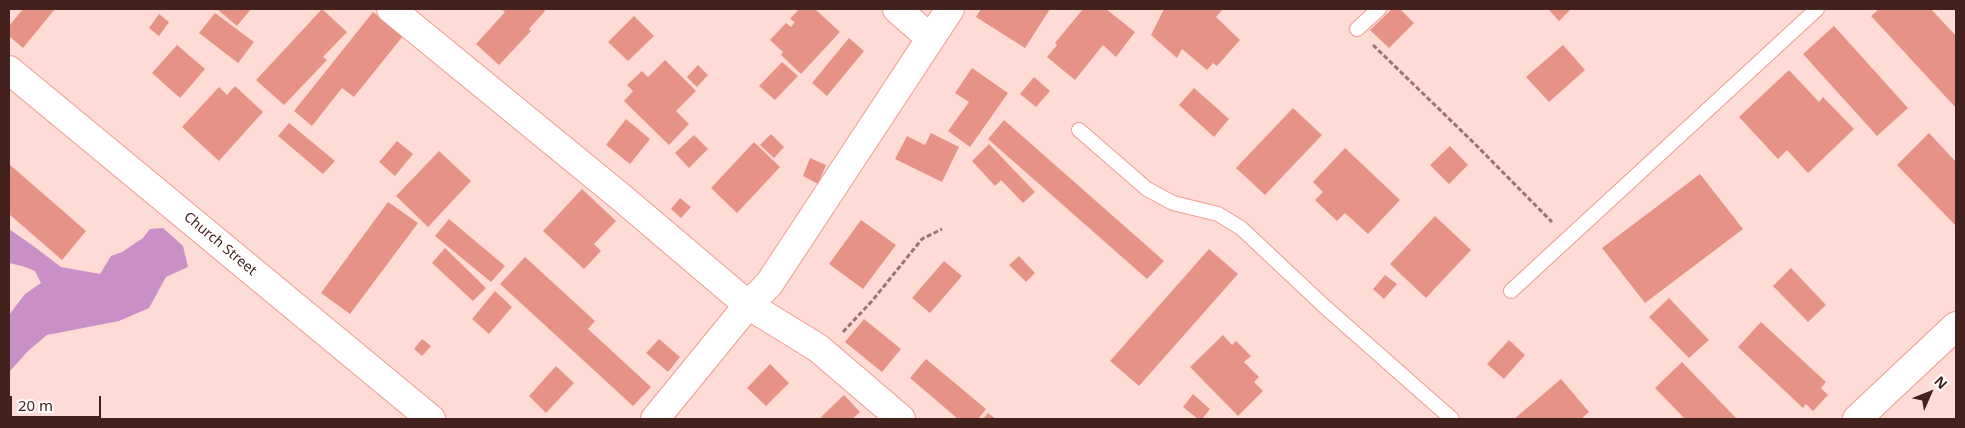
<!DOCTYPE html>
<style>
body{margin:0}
#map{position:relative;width:1965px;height:428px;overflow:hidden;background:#ffdbd5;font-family:"Noto Sans",sans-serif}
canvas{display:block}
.frame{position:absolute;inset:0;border:10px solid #43211d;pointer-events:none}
.north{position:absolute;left:1905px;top:368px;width:50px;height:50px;-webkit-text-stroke:4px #fff;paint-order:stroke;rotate:46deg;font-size:14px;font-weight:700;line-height:20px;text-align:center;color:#43211d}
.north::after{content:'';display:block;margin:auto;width:18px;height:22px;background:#43211d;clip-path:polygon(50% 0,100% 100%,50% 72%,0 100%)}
.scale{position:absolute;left:10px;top:396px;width:91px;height:22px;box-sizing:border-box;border:2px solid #43211d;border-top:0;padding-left:6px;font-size:15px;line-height:18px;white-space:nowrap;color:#43211d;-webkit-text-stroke:4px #fff;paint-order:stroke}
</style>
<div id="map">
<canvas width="1965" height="428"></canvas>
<div class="frame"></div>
<div class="north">N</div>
<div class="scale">20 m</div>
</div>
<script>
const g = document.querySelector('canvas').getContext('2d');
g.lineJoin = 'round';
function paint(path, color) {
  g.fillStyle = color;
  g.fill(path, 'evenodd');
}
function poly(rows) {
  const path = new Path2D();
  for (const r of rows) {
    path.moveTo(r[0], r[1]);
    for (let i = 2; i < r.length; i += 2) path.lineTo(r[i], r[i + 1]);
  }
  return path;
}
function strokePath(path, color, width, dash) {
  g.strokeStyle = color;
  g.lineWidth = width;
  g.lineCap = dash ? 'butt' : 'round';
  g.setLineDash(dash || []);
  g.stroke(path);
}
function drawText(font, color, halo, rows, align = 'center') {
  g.font = font + ' "Noto Sans",sans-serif';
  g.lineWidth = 4;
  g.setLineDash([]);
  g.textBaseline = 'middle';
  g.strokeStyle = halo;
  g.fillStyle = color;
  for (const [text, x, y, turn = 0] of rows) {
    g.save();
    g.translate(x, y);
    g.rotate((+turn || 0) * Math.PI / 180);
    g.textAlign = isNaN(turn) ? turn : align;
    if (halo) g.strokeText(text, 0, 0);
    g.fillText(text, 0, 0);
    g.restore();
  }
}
const forest = poly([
 [163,228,183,246,188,267,166,277,149,308,119,321,47,335,29,350,9,372,9,315,25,294,41,283,35,271,22,266,9,263,9,229,32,245,61,267,100,274,111,256,122,252,143,238,150,229]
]);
const building = poly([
 [23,9,55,9,23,48,9,36,9,26],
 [217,9,251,9,237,26],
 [322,9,347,32,323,57,327,60,284,105,256,80],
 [501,9,543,9,545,11,529,29,531,31,499,65,476,44,505,12],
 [799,9,815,9,840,32,801,74,781,55,783,52,770,40,786,23,791,27,795,22,790,19],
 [981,9,1050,9,1025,48,976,17],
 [1083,9,1106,9,1135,32,1116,57,1103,45,1075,80,1047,57,1057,45,1055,43],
 [1164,9,1223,9,1216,17,1240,40,1217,66,1213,63,1207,70,1182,49,1177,58,1151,35],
 [1392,9,1400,9,1414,23,1389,48,1370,30],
 [1548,9,1571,9,1559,21],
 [1879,9,1931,9,1956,36,1956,108,1871,16],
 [373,12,403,36,354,97,342,88,312,126,294,111],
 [215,13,254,42,238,63,199,33],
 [159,14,169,22,159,36,149,28],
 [634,16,654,36,628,61,608,42],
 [1834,26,1908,108,1877,136,1803,54],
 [849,38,864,51,827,96,812,83],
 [177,45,205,69,180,98,152,73],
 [1563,45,1585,70,1549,102,1526,77],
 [665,60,696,91,676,111,689,124,669,145,624,101,633,91,627,85,642,71,648,77],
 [782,62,798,76,775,100,759,86],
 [698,65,708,75,697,87,687,77],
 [972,68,1008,93,970,147,948,131,969,102,955,93],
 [1789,70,1819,102,1823,97,1854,129,1808,173,1787,150,1778,159,1739,117],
 [1034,77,1050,91,1036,107,1020,94],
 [235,86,263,112,219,161,182,127,219,87,227,95],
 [1194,88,1229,119,1214,137,1179,105],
 [1293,108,1322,135,1265,195,1236,168],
 [626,119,650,139,630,164,606,145],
 [1004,120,1164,261,1147,279,988,139],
 [289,123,335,161,323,174,278,136],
 [931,133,959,147,942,182,895,159,907,136,925,145],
 [1929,133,1956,162,1956,226,1897,165],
 [771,134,784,147,774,158,760,145],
 [694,135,708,149,689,168,675,153],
 [397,141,413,154,395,176,379,162],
 [754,142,780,167,737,213,711,188],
 [989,144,1035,192,1023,203,1001,180,995,186,972,161],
 [1450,146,1468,165,1449,184,1430,165],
 [1345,148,1400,200,1368,234,1345,213,1337,221,1315,200,1323,192,1313,182],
 [439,151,471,181,428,227,396,196],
 [810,158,826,165,818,184,803,176],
 [9,164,86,231,62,260,9,214],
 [1700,174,1743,229,1645,303,1602,248],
 [582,189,616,221,594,244,601,251,584,269,543,231],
 [680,198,691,207,681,218,671,209],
 [388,202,418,223,350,314,321,293],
 [1435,216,1471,250,1426,298,1390,264],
 [449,219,505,266,491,282,435,236],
 [861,220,896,245,863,289,829,264],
 [445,248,486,288,473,301,432,263],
 [1209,249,1238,274,1139,386,1110,361],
 [1019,256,1035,273,1026,282,1009,265],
 [525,257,595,321,588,329,651,387,633,406,500,284],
 [944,261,962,276,930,313,912,298],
 [1791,268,1826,305,1808,322,1773,286],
 [1385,275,1397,284,1384,299,1373,289],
 [495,291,512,307,489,334,472,319],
 [1669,298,1709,340,1689,358,1649,317],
 [864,319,901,349,882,372,845,342],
 [1761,322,1826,382,1821,388,1828,395,1813,411,1806,404,1803,408,1738,347],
 [1223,335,1232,345,1236,341,1251,356,1244,362,1259,377,1254,382,1263,391,1238,416,1190,367],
 [422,339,431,346,422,356,414,349],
 [659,339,680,357,668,372,646,353],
 [1509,340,1525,355,1504,379,1487,364],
 [926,359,986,409,978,419,958,419,910,378],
 [1682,362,1737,419,1685,419,1655,388],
 [770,364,789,383,766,406,747,388],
 [556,366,574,383,546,413,529,396],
 [1561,379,1589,412,1581,419,1514,419],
 [1193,394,1210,409,1202,419,1198,419,1183,407],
 [844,395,860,412,852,419,823,419,821,417],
 [988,413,996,419,983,419]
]);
const path = poly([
 [1373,45,1475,144,1552,222],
 [843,332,872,301,922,239,942,229]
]);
const service = poly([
 [1357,29,1379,9],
 [1079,130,1147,189,1173,203,1218,214,1241,228,1324,306,1452,419],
 [1511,291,1817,9]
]);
const minor = poly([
 [391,9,622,198,748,305,818,348,901,419],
 [897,9,930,38],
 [9,70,431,419],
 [655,419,748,305,769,284,950,9],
 [1857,419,1956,326]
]);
const streetNames = [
 ["Church Street",220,244,40]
];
paint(forest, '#ca8fc6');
paint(building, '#e79286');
strokePath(service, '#f19c90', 16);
strokePath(minor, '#f19c90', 30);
strokePath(path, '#987571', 3, [5, 2.5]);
strokePath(service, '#fff', 14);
strokePath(minor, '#fff', 28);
drawText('14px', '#43211d', '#fff', streetNames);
</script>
